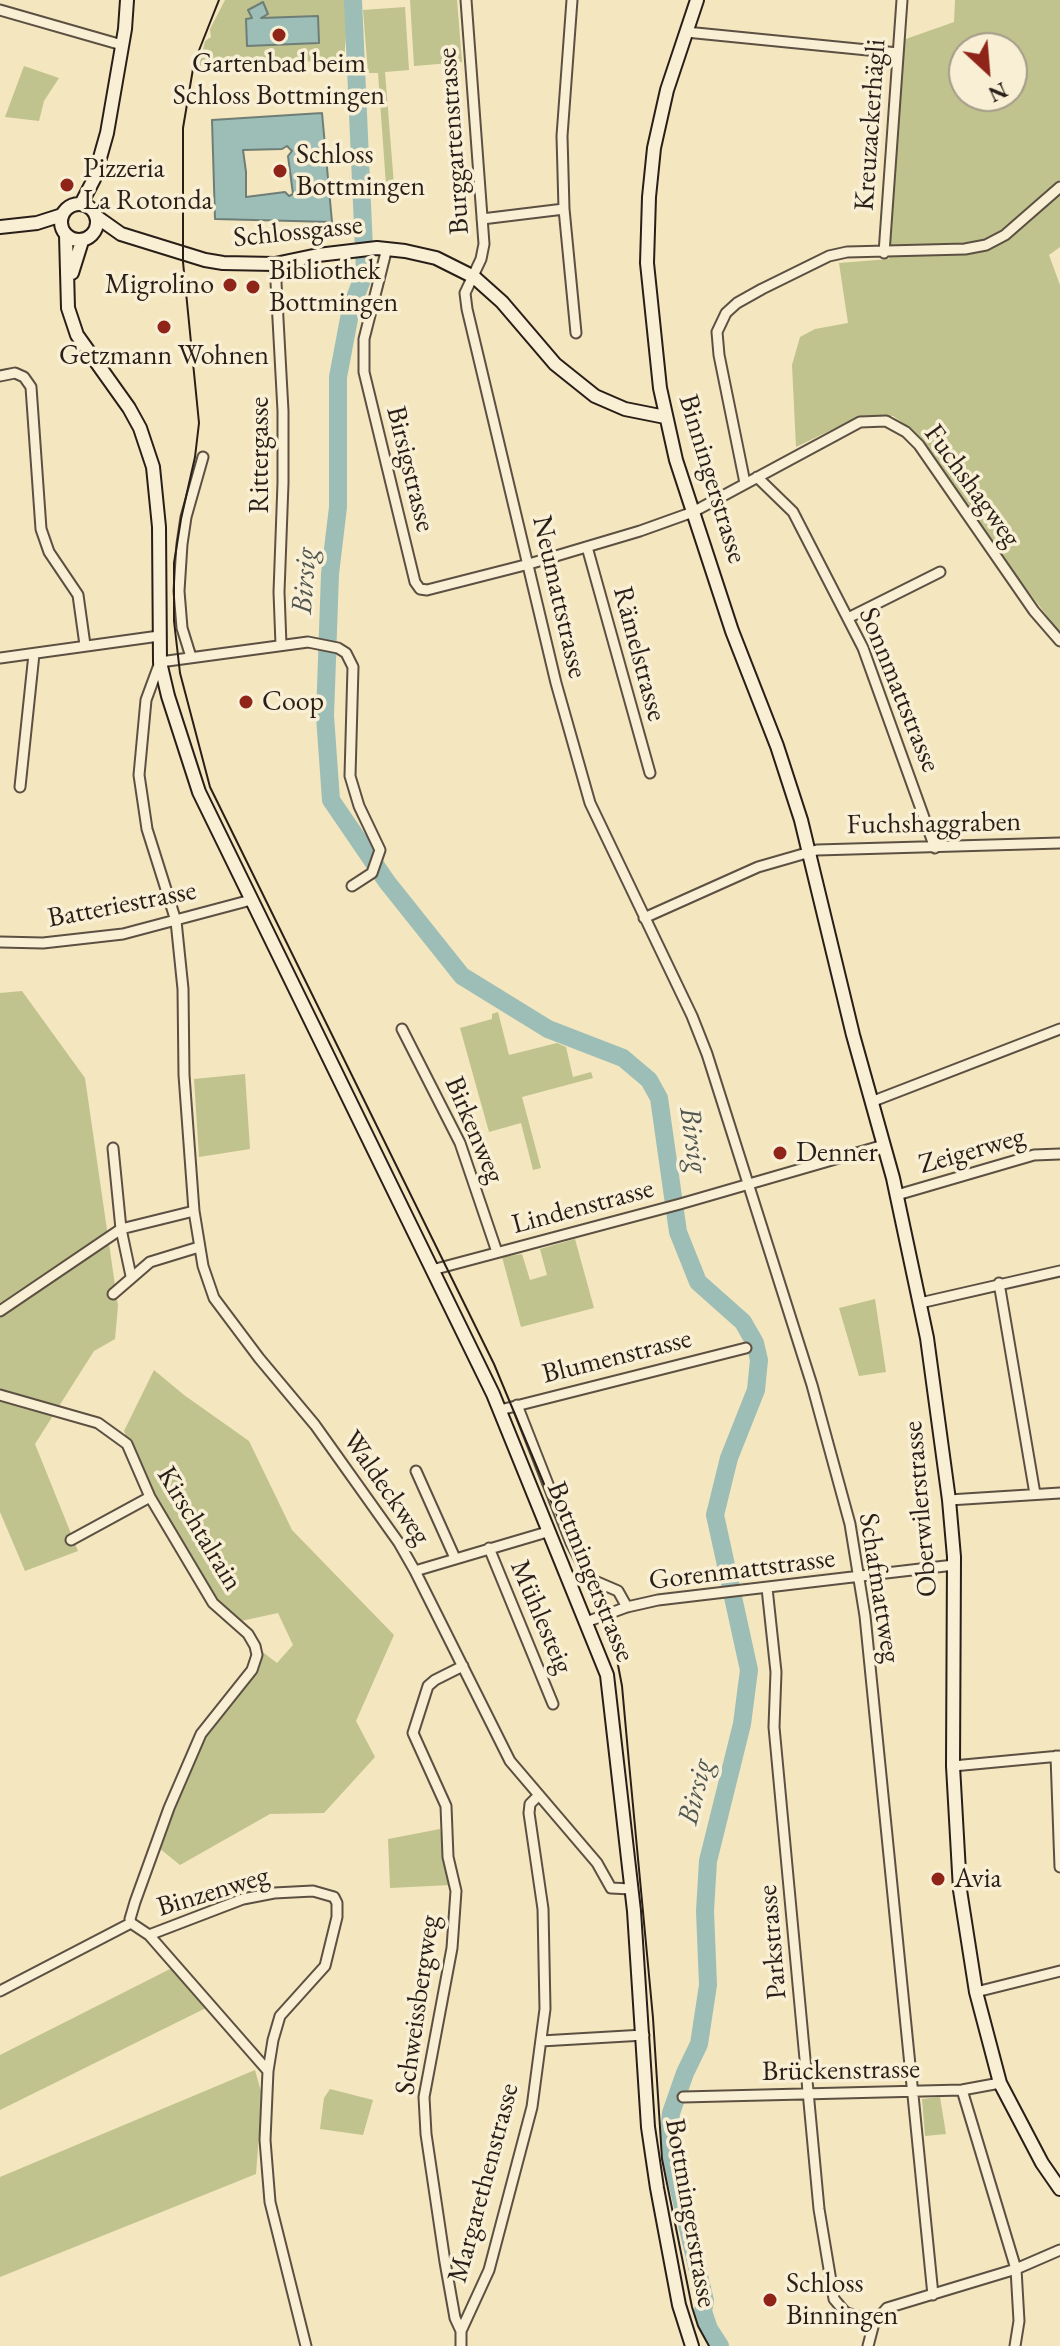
<!DOCTYPE html>
<meta charset="utf-8">
<style>
body{margin:0}
#map{position:relative;width:1060px;height:2346px;overflow:hidden;background:#f4e6be;font-family:"EB Garamond",serif}
canvas{display:block}
.north{position:absolute;left:948px;top:32px;width:80px;height:80px;box-sizing:border-box;background:#f8efd5;border:2px solid #a59b89;border-radius:50%;rotate:154deg;font-size:22px;font-weight:700;line-height:32px;text-align:center;color:#291e18}
.north::after{content:'';display:block;margin:auto;width:28px;height:36px;background:#8f2418;clip-path:polygon(50% 0,100% 100%,50% 72%,0 100%)}
</style>
<div id="map">
<canvas width="1060" height="2346"></canvas>
<div class="north">N</div>
</div>
<script>
const g = document.querySelector('canvas').getContext('2d');
g.lineJoin = 'round';
function paint(path, color) {
  g.fillStyle = color;
  g.fill(path, 'evenodd');
}
function poly(rows) {
  const path = new Path2D();
  for (const r of rows) {
    if (r.length === 3) {
      path.moveTo(r[0] + r[2], r[1]);
      path.arc(r[0], r[1], r[2], 0, 2 * Math.PI);
      continue;
    }
    path.moveTo(r[0], r[1]);
    for (let i = 2; i < r.length; i += 2) path.lineTo(r[i], r[i + 1]);
  }
  return path;
}
function strokePath(path, color, width, dash) {
  g.strokeStyle = color;
  g.lineWidth = width;
  g.lineCap = dash ? 'butt' : 'round';
  g.setLineDash(dash || []);
  g.stroke(path);
}
function drawText(font, color, halo, rows, align = 'center') {
  g.font = font + ' "EB Garamond",serif';
  g.lineWidth = 7;
  g.setLineDash([]);
  g.textBaseline = 'middle';
  g.strokeStyle = halo;
  g.fillStyle = color;
  for (const [text, x, y, turn = 0] of rows) {
    g.save();
    g.translate(x, y);
    g.rotate((+turn || 0) * Math.PI / 180);
    g.textAlign = isNaN(turn) ? turn : align;
    if (halo) g.strokeText(text, 0, 0);
    g.fillText(text, 0, 0);
    g.restore();
  }
}
const green = poly([
 [225,0,349,0,344,60,199,66,205,41,211,37,210,29],
 [410,0,457,0,462,62,414,66],
 [955,0,1060,0,1060,180,1016,217,1025,223,1060,192,1060,247,1049,255,1060,285,1060,633,1003,558,914,431,893,416,858,417,796,447,792,365,800,337,815,329,848,323,839,263,889,259,903,40,954,22],
 [964,48,1012,48,1012,96,964,96],
 [405,7,409,70,385,72,394,185,386,185,378,73,368,73,363,10],
 [24,66,59,78,44,101,39,121,5,117],
 [22,991,85,1078,118,1306,115,1339,94,1351,35,1444,78,1551,25,1571,0,1512,0,993],
 [498,1012,509,1055,557,1043,566,1047,573,1077,591,1072,593,1078,522,1097,541,1168,533,1170,521,1123,489,1132,460,1028,492,1019,492,1014],
 [245,1074,250,1149,199,1157,194,1079],
 [575,1239,594,1308,521,1327,502,1257,522,1254,530,1280,547,1275,540,1249],
 [875,1299,886,1372,859,1376,839,1308],
 [154,1370,184,1395,249,1441,292,1530,394,1635,356,1721,375,1757,324,1813,270,1814,180,1865,159,1848,204,1733,260,1650,277,1663,293,1645,278,1613,241,1621,208,1593,153,1503,124,1431],
 [440,1829,450,1885,390,1888,388,1839],
 [176,1966,212,2005,0,2110,0,2055],
 [255,2070,262,2095,256,2174,0,2277,0,2177],
 [330,2089,373,2100,363,2135,320,2129,324,2098],
 [940,2097,946,2134,925,2136,922,2099]
]);
const water = poly([
 [263,2,268,14,261,18,318,16,319,43,247,46,246,19,252,18,248,10,263,2],
 [322,113,332,222,215,219,212,120,322,113],
 [287,146,292,151,288,156,293,194,289,196,285,192,246,197,246,172,243,150,282,149,287,146]
]);
const river = poly([
 [353,0,365,272,351,308,338,377,338,507,330,574,325,716,331,800,387,882,462,976,548,1029,623,1058,649,1080,659,1098,678,1232,698,1282,743,1322,755,1343,759,1360,756,1390,729,1458,715,1515,749,1670,742,1724,708,1861,705,1911,708,1985,699,2044,685,2073,671,2113,669,2133,671,2156,705,2301,703,2311,709,2329,720,2346]
]);
const street = poly([
 [466,0,484,244,481,259,465,293,467,309,556,683,590,803,692,1016,707,1054,812,1385,850,1524,865,1616,933,2295],
 [572,0,562,136,564,209,576,333],
 [0,10,122,45],
 [686,32,898,53],
 [482,219,564,209],
 [387,248,364,339,364,372,415,582,420,589,427,590,529,564,640,531,693,512,860,422,886,421,906,432,919,445,1034,611,1060,641],
 [884,253,902,0],
 [275,264,283,411,283,483,279,592,281,645],
 [0,376,15,373,24,377,31,387,41,529,49,552,78,595,85,645],
 [757,477,793,512,863,648,935,848],
 [745,483,719,355,717,332,726,313,737,303,762,289,829,256,847,252,965,249,986,245,1005,235,1060,187],
 [587,547,650,773],
 [848,618,940,572],
 [191,657,182,628,179,591,182,544,186,517,203,457],
 [0,658,159,636],
 [20,787,34,654],
 [352,886,372,873,380,850,359,806,350,776,353,667,346,653,338,648,308,642,160,662,146,700,139,775,147,829,176,921,183,989,184,1075,194,1211,203,1266,214,1298,259,1358,315,1425,399,1543,415,1571,510,1761,597,1863,611,1888,631,1889],
 [644,918,758,867,817,850,1060,843],
 [0,942,43,943,123,934,251,900],
 [402,1029,460,1143,497,1252],
 [871,1102,1060,1029],
 [113,1148,121,1229,131,1276],
 [897,1195,1034,1155,1060,1154],
 [432,1270,680,1204,884,1145],
 [999,1283,1035,1494],
 [113,1294,150,1262,199,1247],
 [920,1303,1060,1271],
 [0,1311,121,1229,194,1211],
 [0,1395,98,1423,127,1444,150,1497,213,1603,248,1634,255,1646,257,1655,252,1670,201,1734,169,1808,135,1902,130,1919,131,1923],
 [517,1405,571,1543,590,1579,618,1591,627,1607],
 [500,1410,746,1348],
 [416,1471,455,1558],
 [949,1500,1060,1493],
 [71,1540,150,1497],
 [489,1548,553,1704],
 [415,1571,547,1532],
 [767,1588,776,1672,774,1727,819,2209,834,2299,845,2312,874,2323,887,2308,1016,2269,1060,2250],
 [586,1622,627,1607,658,1600,954,1565],
 [1056,1756,1060,1867],
 [953,1766,1060,1756],
 [131,1923,149,1935,268,2071,265,2140,270,2202,306,2346],
 [149,1935,243,1899,274,1893,313,1891,334,1897,337,1903,337,1917,325,1966,280,2016,273,2040,268,2071],
 [0,1991,131,1923],
 [976,1992,1060,1971],
 [541,2041,644,2035],
 [962,2090,1016,2269,1019,2321,1015,2346],
 [683,2097,962,2090,1000,2083],
 [461,2331,455,2318,445,2262,426,2134,424,2097,452,1948,456,1891,448,1857,446,1806,413,1733,428,1686,435,1680,463,1666],
 [461,2346,461,2331,489,2270,532,2107,545,2009,543,1909,529,1813,530,1804,539,1795],
 [868,2346,874,2323]
]);
const secondary = poly([
 [697,0,667,90,654,148,649,197,647,263,660,388,676,460,732,631,777,746,801,820,853,1035,893,1178,927,1338,949,1500,954,1557,953,1766,960,1890,976,1992,1000,2083,1042,2163,1060,2189],
 [79,222,18],
 [81,204,94,179,107,133,125,29,127,0],
 [97,217,121,234,205,260,223,263,275,264,318,255,377,248,405,251,436,258,474,277,502,302,555,364,595,396,625,409,665,417],
 [0,227,37,223,62,215],
 [66,235,68,308,77,335,129,408,140,428,153,467,159,527,160,662,168,696,199,792,493,1394,607,1675,634,1911,648,2127,657,2188,679,2305,692,2346],
 [72,273,82,241]
]);
const tram = poly([
 [219,0,194,63,183,128,183,262,199,423,195,457,181,519,174,563,174,621,180,673,210,787,494,1364,579,1568,613,1639,622,1686,629,1763,653,2018,662,2159,692,2307,698,2326,709,2346]
]);
const markers = [
 [279,35,8,"#8f2418"],
 [280,171,8,"#8f2418"],
 [67,185,8,"#8f2418"],
 [230,285,8,"#8f2418"],
 [253,287,8,"#8f2418"],
 [164,327,8,"#8f2418"],
 [246,702,8,"#8f2418"],
 [780,1153,8,"#8f2418"],
 [938,1879,8,"#8f2418"],
 [770,2300,8,"#8f2418"]
];
const poiNames = [
 ["Gartenbad beim",279,64,"center"],
 ["Schloss Bottmingen",279,96,"center"],
 ["Schloss",296,155],
 ["Bottmingen",296,187],
 ["Pizzeria",83,169],
 ["La Rotonda",83,201],
 ["Bibliothek",269,271],
 ["Bottmingen",269,303],
 ["Migrolino",214,285,"right"],
 ["Getzmann Wohnen",164,356,"center"],
 ["Coop",262,702],
 ["Denner",796,1153],
 ["Avia",954,1879],
 ["Schloss",786,2284],
 ["Binningen",786,2316]
];
const streetNames = [
 ["Kreuzackerhägli",871,125,-86],
 ["Burggartenstrasse",454,141,-94],
 ["Schlossgasse",298,232,-6],
 ["Rittergasse",260,455,-90],
 ["Birsigstrasse",410,469,76],
 ["Binningerstrasse",712,479,73],
 ["Fuchshagweg",972,486,54],
 ["Neumattstrasse",559,597,77],
 ["Rämelstrasse",639,654,75],
 ["Sonnmattstrasse",899,690,68],
 ["Fuchshaggraben",934,824,-1],
 ["Batteriestrasse",122,905,-11],
 ["Birkenweg",474,1130,67],
 ["Zeigerweg",972,1151,-16],
 ["Lindenstrasse",583,1207,-15],
 ["Blumenstrasse",617,1357,-14],
 ["Waldeckweg",386,1488,55],
 ["Oberwilerstrasse",921,1509,-95],
 ["Kirschtalrain",199,1529,59],
 ["Gorenmattstrasse",742,1570,-7],
 ["Bottmingerstrasse",590,1572,68],
 ["Schafmattweg",879,1588,81],
 ["Mühlesteig",541,1617,67],
 ["Binzenweg",213,1892,-17],
 ["Parkstrasse",773,1942,-95],
 ["Schweissbergweg",418,2005,-82],
 ["Brückenstrasse",841,2071,-1],
 ["Margarethenstrasse",484,2183,-75],
 ["Bottmingerstrasse",690,2213,80]
];
const waterNames = [
 ["Birsig",305,581,-86],
 ["Birsig",693,1140,82],
 ["Birsig",696,1792,-76]
];
paint(green, '#c0c38e');
paint(water, '#9cbeb7');
strokePath(water, '#6e7e77', 2);
strokePath(river, '#9cbeb7', 18);
strokePath(street, '#5c5042', 13);
strokePath(secondary, '#291e18', 16);
strokePath(street, '#f8efd5', 9);
strokePath(secondary, '#f8efd5', 12);
strokePath(tram, '#291e18', 2);
for (const [x, y, r, color] of markers) {
  const dot = new Path2D();
  dot.arc(x, y, r, 0, 2 * Math.PI);
  g.fillStyle = color;
  g.fill(dot);
  strokePath(dot, '#f8efd5', 3);
}
drawText('28px', '#291e18', '#f8efd5', poiNames, 'left');
drawText('28px', '#291e18', '#f8efd5', streetNames);
drawText('italic 30px', '#515650', '#f8efd5', waterNames);
</script>
